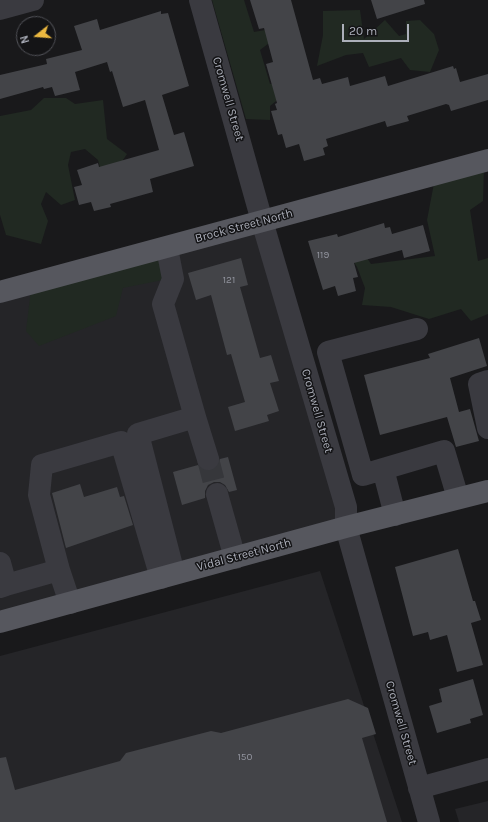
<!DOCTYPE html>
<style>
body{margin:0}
#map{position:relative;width:488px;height:822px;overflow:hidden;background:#19191b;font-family:Karla,sans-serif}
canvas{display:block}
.north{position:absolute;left:16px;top:16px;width:40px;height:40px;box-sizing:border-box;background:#141416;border:1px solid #515258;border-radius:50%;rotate:253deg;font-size:11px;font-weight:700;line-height:16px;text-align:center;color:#acafba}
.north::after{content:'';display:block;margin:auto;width:14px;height:18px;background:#ebb840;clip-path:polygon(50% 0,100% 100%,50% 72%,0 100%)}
.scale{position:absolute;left:342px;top:24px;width:67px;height:18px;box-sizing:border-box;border:2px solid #acafba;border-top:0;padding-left:5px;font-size:12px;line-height:14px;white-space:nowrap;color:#acafba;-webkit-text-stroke:3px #141416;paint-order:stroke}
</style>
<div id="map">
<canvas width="488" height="822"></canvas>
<div class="north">N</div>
<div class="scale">20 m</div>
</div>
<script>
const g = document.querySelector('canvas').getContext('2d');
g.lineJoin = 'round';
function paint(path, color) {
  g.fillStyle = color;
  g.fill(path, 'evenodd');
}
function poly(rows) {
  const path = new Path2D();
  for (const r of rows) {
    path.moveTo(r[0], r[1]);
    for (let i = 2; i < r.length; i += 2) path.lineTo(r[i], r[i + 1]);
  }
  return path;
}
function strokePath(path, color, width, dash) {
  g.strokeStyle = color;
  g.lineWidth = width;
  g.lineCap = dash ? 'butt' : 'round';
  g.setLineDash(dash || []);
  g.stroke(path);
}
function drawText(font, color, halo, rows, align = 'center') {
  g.font = font + ' Karla,sans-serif';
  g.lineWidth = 3;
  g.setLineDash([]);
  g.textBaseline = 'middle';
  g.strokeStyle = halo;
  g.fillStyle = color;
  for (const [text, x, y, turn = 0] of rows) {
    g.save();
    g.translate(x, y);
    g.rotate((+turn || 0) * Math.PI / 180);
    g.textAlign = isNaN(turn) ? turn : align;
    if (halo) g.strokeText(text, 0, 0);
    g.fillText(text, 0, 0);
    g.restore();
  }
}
const built = poly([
 [258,227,343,525,0,618,0,297],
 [320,571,402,822,0,822,0,656],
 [488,801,488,822,459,822,455,809]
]);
const green = poly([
 [212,0,244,0,254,32,276,28,281,34,260,50,270,84,297,84,270,106,270,120,246,119],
 [360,10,364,39,385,20,399,36,406,34,406,21,420,20,434,34,439,50,430,72,410,70,401,58,369,67,363,53,346,55,317,66,323,35,323,11],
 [44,98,66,98,75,104,103,100,107,139,127,154,123,160,124,171,103,179,98,160,85,149,71,152,68,165,75,200,61,205,46,192,41,204,48,221,41,244,6,235,0,215,0,116,31,110],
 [484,167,483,201,470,210,478,261,488,258,488,314,471,321,461,309,429,319,391,307,362,305,365,288,357,267,346,250,361,249,371,264,435,256,427,220,435,178],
 [162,253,163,280,123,288,116,316,39,346,26,331,31,289]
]);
const building = poly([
 [250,0,291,0,313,80,320,78,322,84,348,77,350,86,385,76,388,86,453,66,454,69,456,68,460,82,488,74,488,100,451,111,449,105,446,104,407,116,409,121,387,127,385,121,326,139,328,146,323,148,325,155,304,161,299,144,286,148,282,134,278,135,271,111,277,110,275,104,277,103,266,64,273,62,264,28,259,29],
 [371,0,424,0,425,4,377,19],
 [161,11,161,14,168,13,189,86,162,95,174,135,184,132,194,166,150,179,153,192,110,204,111,207,94,211,91,202,79,205,74,187,82,185,77,170,98,163,99,167,159,150,145,100,123,107,112,71,110,72,107,62,75,72,80,90,55,96,52,87,44,89,43,87,0,99,0,75,47,64,46,59,82,50,74,26,97,19,100,30],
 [384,223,385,228,390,227,392,234,423,225,430,251,404,258,402,250,354,263,358,277,353,278,356,291,338,296,335,286,323,290,308,241,337,234,338,237],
 [241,258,248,285,240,287,260,358,271,355,279,381,270,383,279,411,267,415,269,421,235,431,228,407,245,402,231,354,227,355,211,295,196,300,188,273],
 [479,338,487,366,450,378,459,412,470,409,479,441,456,447,447,417,380,435,364,375,430,358,428,354],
 [228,457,237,490,229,492,225,485,220,482,214,482,208,485,205,491,205,498,182,505,173,472,198,465,205,471,211,471,217,467,220,459],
 [80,484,84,497,117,487,120,497,124,496,133,525,66,548,52,493],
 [458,549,473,601,475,601,481,620,471,623,483,665,457,672,447,635,430,640,428,632,413,636,395,567],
 [473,679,483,715,470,719,471,723,437,733,429,706,442,702,439,689],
 [348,699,368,708,376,734,362,738,387,822,0,822,0,758,6,757,15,790,120,761,126,753,211,731,221,733]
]);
const minorTunnel = poly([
 [208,459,217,494]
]);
const minor = poly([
 [200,0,262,221,346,507,346,527,429,822],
 [0,9,33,0],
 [167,248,173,279,163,304,195,417],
 [488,381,479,384,488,428],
 [383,469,363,475,328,352,417,329],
 [217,494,235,558],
 [395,515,383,469,444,451,458,498],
 [171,562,138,434,195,417,208,459],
 [0,563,6,585,0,587],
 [59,570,39,495,42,465,121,442,161,578],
 [6,585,59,570,70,603],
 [419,788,488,769]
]);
const major = poly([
 [0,292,488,160],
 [0,622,346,527,488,491]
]);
const numberNames = [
 ["119",323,255],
 ["121",229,280],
 ["150",245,757]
];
const streetNames = [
 ["Cromwell Street",228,99,74],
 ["Brock Street North",244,226,-15],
 ["Cromwell Street",317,411,74],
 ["Vidal Street North",244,555,-15],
 ["Cromwell Street",401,723,74]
];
paint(built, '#252528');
paint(green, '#212922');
paint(building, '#434448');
strokePath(minorTunnel, '#36373b', 22, [22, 11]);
strokePath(minor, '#3a3a40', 22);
strokePath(major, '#56575e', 22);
drawText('10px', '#92949e', null, numberNames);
drawText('12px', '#acafba', '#141416', streetNames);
</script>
